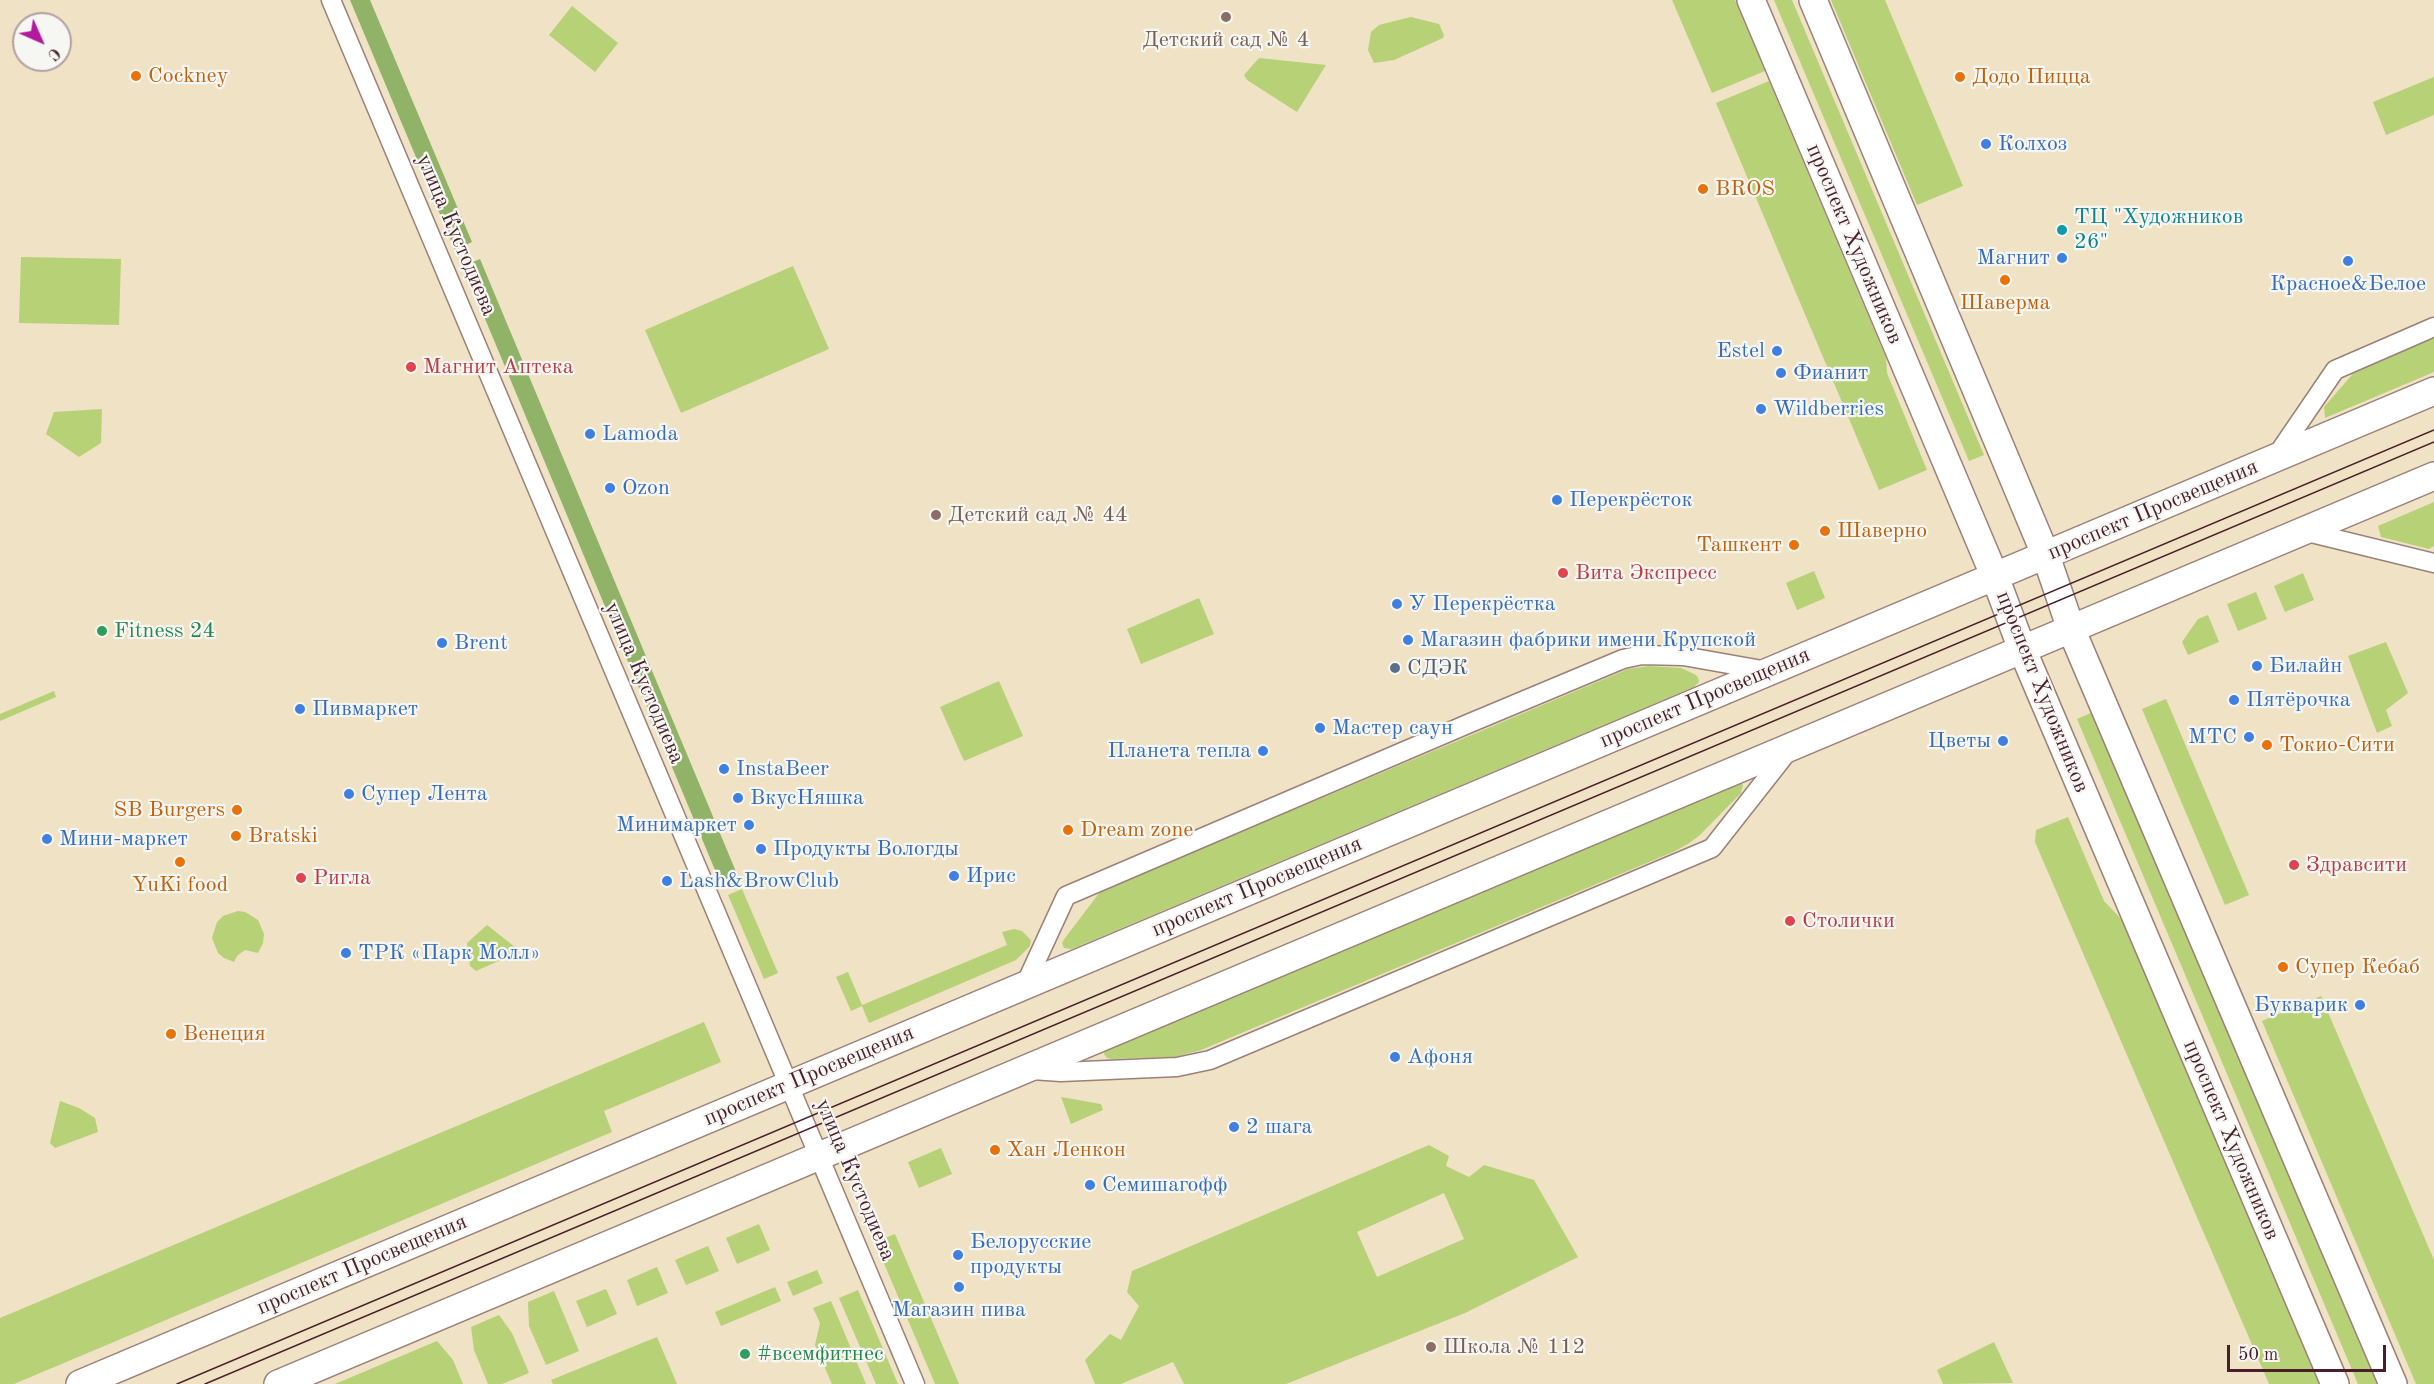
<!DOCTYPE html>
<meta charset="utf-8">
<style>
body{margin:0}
#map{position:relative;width:2434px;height:1384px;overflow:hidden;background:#efe2c5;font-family:"Old Standard TT",serif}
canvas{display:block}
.north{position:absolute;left:12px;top:12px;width:60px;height:60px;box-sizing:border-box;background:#f6f6f2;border:2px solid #b1a0a2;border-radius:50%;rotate:135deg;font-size:16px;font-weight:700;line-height:24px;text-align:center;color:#4a1f2b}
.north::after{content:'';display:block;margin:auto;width:21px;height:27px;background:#b5179e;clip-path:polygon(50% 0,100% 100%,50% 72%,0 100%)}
.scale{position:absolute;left:2227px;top:1345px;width:159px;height:27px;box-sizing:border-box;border:3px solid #4a1f2b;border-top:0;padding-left:8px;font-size:18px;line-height:21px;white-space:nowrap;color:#4a1f2b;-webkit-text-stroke:4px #f6f6f2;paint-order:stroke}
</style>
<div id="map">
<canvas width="2434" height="1384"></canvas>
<div class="north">С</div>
<div class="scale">50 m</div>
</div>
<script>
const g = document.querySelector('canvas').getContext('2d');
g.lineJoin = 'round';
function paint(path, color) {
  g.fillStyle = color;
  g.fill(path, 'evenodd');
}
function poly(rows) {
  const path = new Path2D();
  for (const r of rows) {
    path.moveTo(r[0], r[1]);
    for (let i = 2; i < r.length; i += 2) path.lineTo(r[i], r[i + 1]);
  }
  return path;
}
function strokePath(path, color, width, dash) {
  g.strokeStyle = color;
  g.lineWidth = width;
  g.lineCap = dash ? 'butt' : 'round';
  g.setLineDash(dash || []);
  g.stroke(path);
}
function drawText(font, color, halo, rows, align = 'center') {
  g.font = font + ' "Old Standard TT",serif';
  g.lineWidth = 4.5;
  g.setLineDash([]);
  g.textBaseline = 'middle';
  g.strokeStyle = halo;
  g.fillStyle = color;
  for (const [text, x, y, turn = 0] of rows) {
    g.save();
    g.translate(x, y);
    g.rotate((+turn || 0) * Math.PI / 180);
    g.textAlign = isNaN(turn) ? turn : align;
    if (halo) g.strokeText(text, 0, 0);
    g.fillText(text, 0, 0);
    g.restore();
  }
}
const green = poly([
 [1672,0,1735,0,1765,71,1712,93],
 [1774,0,1792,0,1984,455,1969,461],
 [1831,0,1885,0,1963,186,1917,205],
 [572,6,618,43,595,72,549,35],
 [1411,17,1439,24,1444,35,1443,38,1394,60,1374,63,1368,50,1371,32,1379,25],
 [1259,58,1326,65,1297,112,1247,80,1244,75],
 [2434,77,2434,115,2386,135,2373,102],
 [1769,81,1886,358,1887,373,1927,470,1879,490,1716,103],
 [21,257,121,259,119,325,19,323],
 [793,266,829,349,681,413,645,330],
 [2434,336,2434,372,2325,418,2324,407,2357,369],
 [102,409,101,443,79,457,46,434,54,412],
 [2434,502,2434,546,2429,549,2381,537,2378,526],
 [1814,571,1825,598,1797,610,1786,583],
 [2303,573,2314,600,2285,612,2274,586],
 [2256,592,2267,619,2238,631,2227,604],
 [1199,598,1214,634,1141,664,1127,629],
 [2208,615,2219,642,2188,655,2182,642,2198,619],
 [2386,642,2408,693,2386,710,2392,726,2377,733,2348,656],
 [1649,666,1681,668,1694,674,1698,677,1699,682,1694,687,1072,949,1064,948,1062,943,1065,938,1100,892,1106,889,1628,669],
 [999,681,1023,736,964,761,940,707],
 [54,691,56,697,0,721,0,714],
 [2166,699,2249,895,2225,905,2142,709],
 [2093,712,2377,1384,2358,1384,2077,719],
 [1740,782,1743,785,1741,793,1700,835,1688,844,1673,852,1201,1050,1175,1057,1112,1059,1107,1058,1104,1054,1104,1050],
 [2068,817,2104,901,2124,922,2320,1384,2269,1384,2035,842,2036,830],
 [742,889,778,973,764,979,728,895],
 [238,911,245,912,258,920,264,934,263,943,258,953,245,950,237,956,234,962,224,958,218,953,212,938,217,922,223,916],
 [487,925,515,947,514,954,476,971,470,966,467,943],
 [1014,929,1022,931,1031,940,1030,946,1016,960,869,1023,862,1006,851,1011,836,977,848,972,862,1005,1007,945,1002,932],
 [2321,996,2434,1260,2434,1384,2416,1384,2262,1021],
 [704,1022,721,1062,604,1111,612,1132,14,1384,0,1384,0,1318],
 [1061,1097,1101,1104,1103,1110,1071,1124],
 [60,1101,79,1108,95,1118,98,1132,55,1148,50,1143],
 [1429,1145,1449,1156,1446,1166,1469,1177,1484,1165,1534,1180,1578,1257,1465,1313,1286,1384,1184,1384,1173,1362,1121,1384,1095,1384,1085,1360,1110,1334,1121,1340,1139,1306,1127,1292,1132,1271],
 [1444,1193,1464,1239,1377,1277,1357,1232],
 [941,1148,952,1174,919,1188,908,1162],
 [759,1224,770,1250,737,1264,726,1238],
 [895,1234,959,1384,935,1384,875,1242],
 [708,1246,719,1271,686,1285,675,1260],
 [657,1267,668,1293,637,1306,627,1280],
 [817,1270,823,1283,793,1296,787,1282],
 [775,1287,781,1301,721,1326,715,1312],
 [606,1289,617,1314,587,1327,576,1301],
 [858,1290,898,1384,876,1384,839,1298],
 [554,1291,579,1351,546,1365,529,1326,528,1302],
 [831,1301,866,1384,832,1384,815,1345,820,1323,813,1308],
 [499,1315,512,1333,529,1373,502,1384,488,1384,474,1350,471,1327],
 [657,1337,677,1384,553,1384,551,1380],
 [437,1341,453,1360,463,1384,335,1384],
 [1994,1342,2013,1383,1943,1384,1937,1370]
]);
const forest = poly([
 [350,0,370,0,472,242,455,250],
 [480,259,737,874,720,882,463,266]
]);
const street = poly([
 [331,0,915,1384],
 [2275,458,2335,370,2434,327],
 [2303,531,2434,563],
 [1025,985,1066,896,1470,723,1623,659,1642,655,1683,656,1768,671],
 [1032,1070,1061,1072,1177,1067,1210,1060,1712,848,1789,750]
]);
const secondary = poly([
 [1751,0,1995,577,2022,649,2335,1384],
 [1813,0,2046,556,2071,629,2393,1384],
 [80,1384,2434,391],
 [278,1384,2434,476]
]);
const tram = poly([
 [177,1384,2434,430],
 [205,1384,2434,442]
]);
const markers = [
 [1226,17,6,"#8d6e63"],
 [136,76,6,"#e8710a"],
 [1960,77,6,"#e8710a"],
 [1986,144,6,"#3f7fe0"],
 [1703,189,6,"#e8710a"],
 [2062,230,6,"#0f9aa8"],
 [2062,258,6,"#3f7fe0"],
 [2348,261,6,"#3f7fe0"],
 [2005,280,6,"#e8710a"],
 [1777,351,6,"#3f7fe0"],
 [411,367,6,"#e0444e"],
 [1781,373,6,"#3f7fe0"],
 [1761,409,6,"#3f7fe0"],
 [590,434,6,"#3f7fe0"],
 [610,488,6,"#3f7fe0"],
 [1557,500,6,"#3f7fe0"],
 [936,515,6,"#8d6e63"],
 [1825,531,6,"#e8710a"],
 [1794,545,6,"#e8710a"],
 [1563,573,6,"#e0444e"],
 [1397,604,6,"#3f7fe0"],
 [102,631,6,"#2e9e5b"],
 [1408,640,6,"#3f7fe0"],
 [442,643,6,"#3f7fe0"],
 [2257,666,6,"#3f7fe0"],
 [1395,668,6,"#5c6f8a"],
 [2234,700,6,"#3f7fe0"],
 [300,709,6,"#3f7fe0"],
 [1320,728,6,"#3f7fe0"],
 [2249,737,6,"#3f7fe0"],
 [2003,741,6,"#3f7fe0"],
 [2267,745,6,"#e8710a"],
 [1263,751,6,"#3f7fe0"],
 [724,769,6,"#3f7fe0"],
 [349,794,6,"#3f7fe0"],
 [738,798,6,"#3f7fe0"],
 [237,810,6,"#e8710a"],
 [749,825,6,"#3f7fe0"],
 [1068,830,6,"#e8710a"],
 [236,836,6,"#e8710a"],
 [47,839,6,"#3f7fe0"],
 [761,849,6,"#3f7fe0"],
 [180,862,6,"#e8710a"],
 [2294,865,6,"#e0444e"],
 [954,876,6,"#3f7fe0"],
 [301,878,6,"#e0444e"],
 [667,881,6,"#3f7fe0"],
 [1790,921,6,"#e0444e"],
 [346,953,6,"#3f7fe0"],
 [2283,967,6,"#e8710a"],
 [2360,1005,6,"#3f7fe0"],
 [171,1034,6,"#e8710a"],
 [1395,1057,6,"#3f7fe0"],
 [1234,1127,6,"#3f7fe0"],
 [995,1150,6,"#e8710a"],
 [1090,1185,6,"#3f7fe0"],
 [958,1255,6,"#3f7fe0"],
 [959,1287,6,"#3f7fe0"],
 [1431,1347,6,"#8d6e63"],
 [745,1354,6,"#2e9e5b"]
];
const educationNames = [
 ["Детский сад № 4",1226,40,"center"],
 ["Детский сад № 44",948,515],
 ["Школа № 112",1443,1347]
];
const foodNames = [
 ["Cockney",148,76],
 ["Додо Пицца",1972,77],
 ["BROS",1715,189],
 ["Шаверма",2005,303,"center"],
 ["Шаверно",1837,531],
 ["Ташкент",1782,545,"right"],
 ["Токио-Сити",2279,745],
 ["SB Burgers",225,810,"right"],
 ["Dream zone",1080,830],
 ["Bratski",248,836],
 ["YuKi food",180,885,"center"],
 ["Супер Кебаб",2295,967],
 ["Венеция",183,1034],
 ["Хан Ленкон",1007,1150]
];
const shopNames = [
 ["Колхоз",1998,144],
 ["Магнит",2050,258,"right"],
 ["Красное&Белое",2348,284,"center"],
 ["Estel",1765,351,"right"],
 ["Фианит",1793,373],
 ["Wildberries",1773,409],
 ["Lamoda",602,434],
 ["Ozon",622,488],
 ["Перекрёсток",1569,500],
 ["У Перекрёстка",1409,604],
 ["Магазин фабрики имени Крупской",1420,640],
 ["Brent",454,643],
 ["Билайн",2269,666],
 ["Пятёрочка",2246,700],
 ["Пивмаркет",312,709],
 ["Мастер саун",1332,728],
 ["МТС",2237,737,"right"],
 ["Цветы",1991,741,"right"],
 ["Планета тепла",1251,751,"right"],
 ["InstaBeer",736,769],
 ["Супер Лента",361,794],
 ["ВкусНяшка",750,798],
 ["Минимаркет",737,825,"right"],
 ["Мини-маркет",59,839],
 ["Продукты Вологды",773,849],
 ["Ирис",966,876],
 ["Lash&BrowClub",679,881],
 ["ТРК «Парк Молл»",358,953],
 ["Букварик",2348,1005,"right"],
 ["Афоня",1407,1057],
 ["2 шага",1246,1127],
 ["Семишагофф",1102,1185],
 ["Белорусские",970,1242],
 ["продукты",970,1267],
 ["Магазин пива",959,1310,"center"]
];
const cultureNames = [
 ["ТЦ \"Художников",2074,217],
 ["26\"",2074,242]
];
const streetNames = [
 ["улица Кустодиева",456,235,67],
 ["проспект Художников",1854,244,67],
 ["проспект Просвещения",2153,510,-23],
 ["улица Кустодиева",644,683,67],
 ["проспект Художников",2042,692,68],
 ["проспект Просвещения",1705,698,-23],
 ["проспект Просвещения",1257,887,-23],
 ["проспект Просвещения",809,1076,-23],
 ["проспект Художников",2231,1140,67],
 ["улица Кустодиева",855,1180,67],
 ["проспект Просвещения",362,1265,-23]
];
const healthNames = [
 ["Магнит Аптека",423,367],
 ["Вита Экспресс",1575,573],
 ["Здравсити",2306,865],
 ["Ригла",313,878],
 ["Столички",1802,921]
];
const leisureNames = [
 ["Fitness 24",114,631],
 ["#всемфитнес",757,1354]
];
const serviceNames = [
 ["СДЭК",1407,668]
];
paint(green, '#b7d177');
paint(forest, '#91b368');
strokePath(street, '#9c8078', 21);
strokePath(secondary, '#9c8078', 30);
strokePath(street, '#fff', 18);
strokePath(secondary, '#fff', 27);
strokePath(tram, '#4a1f2b', 1.5);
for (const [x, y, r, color] of markers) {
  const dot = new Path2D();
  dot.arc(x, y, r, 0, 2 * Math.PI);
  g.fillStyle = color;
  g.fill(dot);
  strokePath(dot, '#f6f6f2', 2);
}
drawText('22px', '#785e54', '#f6f6f2', educationNames, 'left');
drawText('22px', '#c56008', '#f6f6f2', foodNames, 'left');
drawText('22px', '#366cbe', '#f6f6f2', shopNames, 'left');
drawText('22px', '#0d838f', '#f6f6f2', cultureNames, 'left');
drawText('22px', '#4a1f2b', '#f6f6f2', streetNames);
drawText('22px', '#be3a42', '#f6f6f2', healthNames, 'left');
drawText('22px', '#27864d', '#f6f6f2', leisureNames, 'left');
drawText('22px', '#4e5e75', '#f6f6f2', serviceNames, 'left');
</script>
